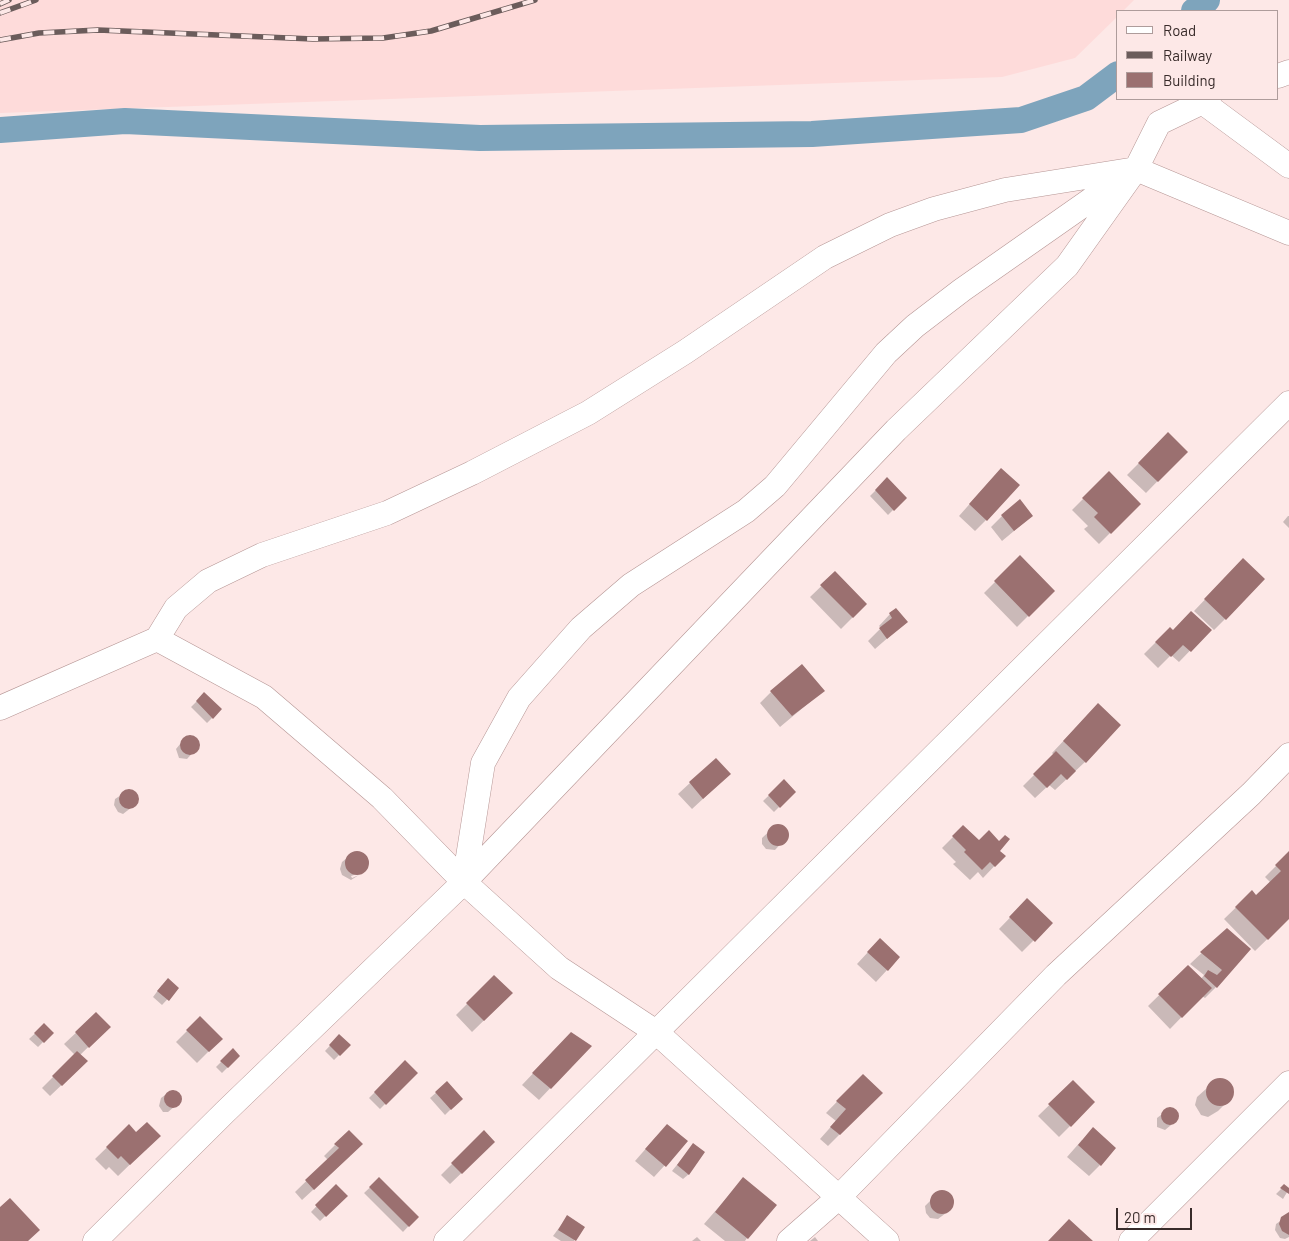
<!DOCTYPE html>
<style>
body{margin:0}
#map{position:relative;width:1289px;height:1241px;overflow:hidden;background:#fde8e7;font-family:Barlow,sans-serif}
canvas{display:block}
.legend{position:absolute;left:1116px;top:10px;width:162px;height:90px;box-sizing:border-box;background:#fde8e7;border:1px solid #ae9c9b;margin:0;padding:6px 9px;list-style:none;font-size:15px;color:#382b2a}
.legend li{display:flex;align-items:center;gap:10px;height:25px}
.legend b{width:25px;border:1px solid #ae9c9b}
.scale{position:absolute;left:1116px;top:1208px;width:76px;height:22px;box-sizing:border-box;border:2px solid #382b2a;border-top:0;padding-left:6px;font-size:15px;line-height:18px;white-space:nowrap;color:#382b2a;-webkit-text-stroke:4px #fde8e7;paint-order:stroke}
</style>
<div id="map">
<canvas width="1289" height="1241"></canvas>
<ul class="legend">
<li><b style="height:6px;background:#fff"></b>Road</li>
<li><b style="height:6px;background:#6b5c5b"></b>Railway</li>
<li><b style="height:14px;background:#9b7070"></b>Building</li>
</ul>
<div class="scale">20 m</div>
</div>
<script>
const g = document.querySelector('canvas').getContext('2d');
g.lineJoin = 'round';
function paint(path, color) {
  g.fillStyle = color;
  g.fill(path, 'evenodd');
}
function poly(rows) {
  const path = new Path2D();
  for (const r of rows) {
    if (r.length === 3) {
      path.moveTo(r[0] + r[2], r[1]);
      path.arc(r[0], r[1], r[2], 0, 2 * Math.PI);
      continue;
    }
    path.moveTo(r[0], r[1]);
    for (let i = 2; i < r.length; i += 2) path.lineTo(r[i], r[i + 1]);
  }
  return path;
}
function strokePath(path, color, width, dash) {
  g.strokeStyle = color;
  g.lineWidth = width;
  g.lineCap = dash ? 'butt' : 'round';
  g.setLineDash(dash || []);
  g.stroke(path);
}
const built = poly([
 [0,0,1134,0,1123,11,1118,11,1118,16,1075,58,1002,77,0,113]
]);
const shadow = poly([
 [1168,434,1186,452,1146,493,1127,475],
 [1109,473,1139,504,1099,544,1084,529,1088,526,1072,510],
 [887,479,905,498,888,515,870,496],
 [990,481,986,520,975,531,959,516],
 [1002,516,1032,516,1002,541,991,527],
 [1288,516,1289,516,1289,528,1283,522],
 [1020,557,1053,591,1017,627,984,593],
 [1232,571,1225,619,1214,630,1194,611],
 [835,573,866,604,841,629,810,597],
 [890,614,906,622,875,649,868,641,881,628,879,626],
 [1170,628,1173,631,1210,630,1179,662,1171,655,1158,668,1144,654],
 [823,691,780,727,760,703,771,692],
 [204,694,221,709,207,723,191,707],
 [1087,716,1085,762,1055,790,1049,785,1035,798,1023,786,1054,755,1052,753],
 [185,738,194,738,197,742,198,747,187,759,179,758,176,749],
 [716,759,718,785,692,809,678,794],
 [784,781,794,792,774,812,763,801],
 [129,790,135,792,137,798,136,804,123,814,118,812,114,805,115,799],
 [776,825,782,826,787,831,787,837,775,850,766,849,762,844,762,838],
 [963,827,979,842,999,842,998,851,1004,856,983,878,978,872,970,880,953,864,956,862,942,848],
 [354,852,364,855,367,861,363,872,351,876,352,878,359,875,351,880,342,875,340,869,342,862],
 [1289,853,1289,918,1255,951,1224,919,1252,892,1256,896,1271,883,1265,877],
 [1027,900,1051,923,1022,952,999,929],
 [1227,929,1249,950,1216,987,1205,998,1202,996,1170,1029,1148,1006,1188,967,1201,979,1204,975,1190,964],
 [869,951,899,957,876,982,857,964],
 [494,977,511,994,472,1032,456,1015],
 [162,985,178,988,162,1005,153,997],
 [96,1014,109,1027,80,1055,87,1061,50,1096,42,1088,75,1055,64,1044],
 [200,1018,221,1039,197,1063,176,1042],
 [44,1025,52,1033,38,1047,29,1039],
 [339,1036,349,1045,334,1060,325,1051],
 [560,1045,590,1046,539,1100,522,1085],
 [233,1050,239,1056,222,1073,216,1067],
 [405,1062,416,1073,380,1109,369,1098],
 [863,1075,881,1093,828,1146,820,1139,836,1121,826,1113],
 [1216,1080,1225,1081,1231,1087,1230,1099,1218,1111,1208,1117,1201,1115,1195,1105,1197,1097],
 [1073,1082,1094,1102,1059,1137,1038,1116],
 [447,1083,461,1099,445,1115,430,1098],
 [172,1090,177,1092,180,1097,180,1102,168,1112,163,1112,159,1106,161,1098],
 [1170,1108,1174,1109,1178,1116,1176,1121,1165,1130,1157,1127,1157,1118],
 [129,1126,148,1147,118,1176,109,1167,106,1170,95,1159],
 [484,1132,494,1142,450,1184,441,1175],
 [656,1137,686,1142,654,1177,635,1161],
 [1082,1140,1100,1165,1089,1176,1067,1157],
 [335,1145,350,1156,302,1200,295,1192,328,1160,324,1156],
 [693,1145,689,1174,683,1179,672,1171],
 [379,1179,417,1217,403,1232,364,1193],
 [743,1179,747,1238,745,1241,725,1241,704,1224],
 [336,1186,346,1196,320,1221,311,1212],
 [1281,1189,1289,1189,1283,1199,1276,1194],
 [939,1192,949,1194,953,1200,950,1210,938,1219,930,1218,926,1213,925,1206],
 [1289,1215,1289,1237,1285,1239,1280,1238,1275,1230,1276,1224],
 [567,1217,583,1227,574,1241,561,1241,553,1236],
 [697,1237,701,1241,692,1241],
 [815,1237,818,1241,810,1241]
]);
const canal = poly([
 [1194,11,1207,0],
 [0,130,125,121,480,138,812,134,1021,120,1086,98,1118,74]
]);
const building = poly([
 [1168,432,1188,452,1158,482,1138,463],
 [1001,468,1020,485,987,521,969,504],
 [1109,471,1141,504,1111,534,1094,517,1098,513,1082,498],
 [887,477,907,498,894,511,875,490],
 [1020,499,1033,516,1014,531,1001,515],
 [1020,555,1055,591,1029,617,994,581],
 [1243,558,1265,579,1226,620,1204,599],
 [835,571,867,604,853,618,820,585],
 [896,608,908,622,887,639,879,628,892,618,889,613],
 [1191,611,1212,630,1191,652,1183,645,1171,657,1155,642,1170,627,1173,630],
 [802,664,825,691,792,716,770,691],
 [204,692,222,709,213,719,196,701],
 [1098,703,1121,725,1086,763,1063,741],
 [190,745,10],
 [1056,751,1076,771,1067,780,1061,774,1047,788,1033,774],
 [716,758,731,774,703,799,689,782],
 [784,779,796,792,780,808,768,795],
 [129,799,10],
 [778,835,11],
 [963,825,979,840,989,830,999,841,1005,835,1010,839,1000,851,1006,856,995,867,990,862,982,870,964,852,966,850,952,836],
 [357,863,12],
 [1289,851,1289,919,1268,940,1235,907,1252,890,1256,895,1281,871,1275,865],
 [1027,898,1053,923,1035,942,1009,917],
 [1227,928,1251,949,1217,988,1204,976,1208,970,1217,975,1222,970,1200,952],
 [880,938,900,957,888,971,867,952],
 [1188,965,1212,988,1182,1018,1158,994],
 [494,975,513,993,484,1021,466,1003],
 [168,978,179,988,169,1001,157,991],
 [96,1012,111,1027,89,1048,75,1032],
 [200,1016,223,1039,209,1052,186,1030],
 [44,1023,54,1033,44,1043,34,1033],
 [571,1032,592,1046,551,1089,532,1073],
 [339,1034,351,1045,340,1056,329,1045],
 [233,1048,240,1056,228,1068,220,1061],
 [77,1051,88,1061,62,1086,52,1076],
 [405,1060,418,1073,386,1105,374,1092],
 [863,1074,883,1093,840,1135,830,1127,846,1109,836,1101],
 [1220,1092,14],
 [1073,1080,1095,1102,1071,1127,1048,1104],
 [447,1081,463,1099,451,1110,435,1092],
 [173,1099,9],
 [1170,1116,9],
 [147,1122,161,1136,130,1165,121,1156,118,1159,106,1147,129,1124,136,1132],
 [667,1124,688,1141,666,1167,645,1149],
 [1093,1127,1116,1148,1101,1166,1078,1145],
 [349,1130,363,1144,314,1190,305,1180,339,1148,334,1144],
 [484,1130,495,1142,462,1174,451,1163],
 [693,1143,705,1152,689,1175,677,1165],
 [379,1177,419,1217,409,1227,369,1187],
 [743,1177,777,1205,748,1239,715,1212],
 [336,1184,348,1196,326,1217,315,1205],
 [1284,1184,1289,1188,1289,1194,1280,1188],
 [942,1202,12],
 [10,1198,40,1230,28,1241,0,1241,0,1207],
 [1289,1212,1289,1235,1282,1231,1279,1224,1281,1217],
 [567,1215,585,1227,576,1241,558,1230],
 [1069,1219,1093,1241,1048,1241]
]);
const minor = poly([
 [1278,76,1289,72],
 [1201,101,1289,166],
 [157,639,176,608,208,581,262,555,387,513,472,473,588,413,685,352,825,257,890,225,934,209,1005,190,1136,169,1289,233],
 [0,708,157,639,264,697,382,798,464,882,559,968,656,1032,887,1241],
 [464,882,483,763,519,698,581,628,631,585,746,511,775,486,886,353,915,326,962,290,1122,178],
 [95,1241,225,1112,464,882,896,430,1067,266,1136,169,1159,123,1209,99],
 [446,1241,1289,403],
 [789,1241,838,1198,1056,975,1251,794,1289,755],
 [1131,1241,1289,1083]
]);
const rail = poly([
 [0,4,9,0],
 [0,13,36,0],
 [0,40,39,33,98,30,313,39,383,38,431,31,535,0]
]);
paint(built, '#fedbda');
paint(shadow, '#0003');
strokePath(canal, '#7ea4bc', 26);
paint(building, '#9b7070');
strokePath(minor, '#b59594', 25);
strokePath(minor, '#fff', 24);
strokePath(rail, '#6b5c5b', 5.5);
strokePath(rail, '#fde8e7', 4, [11]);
</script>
